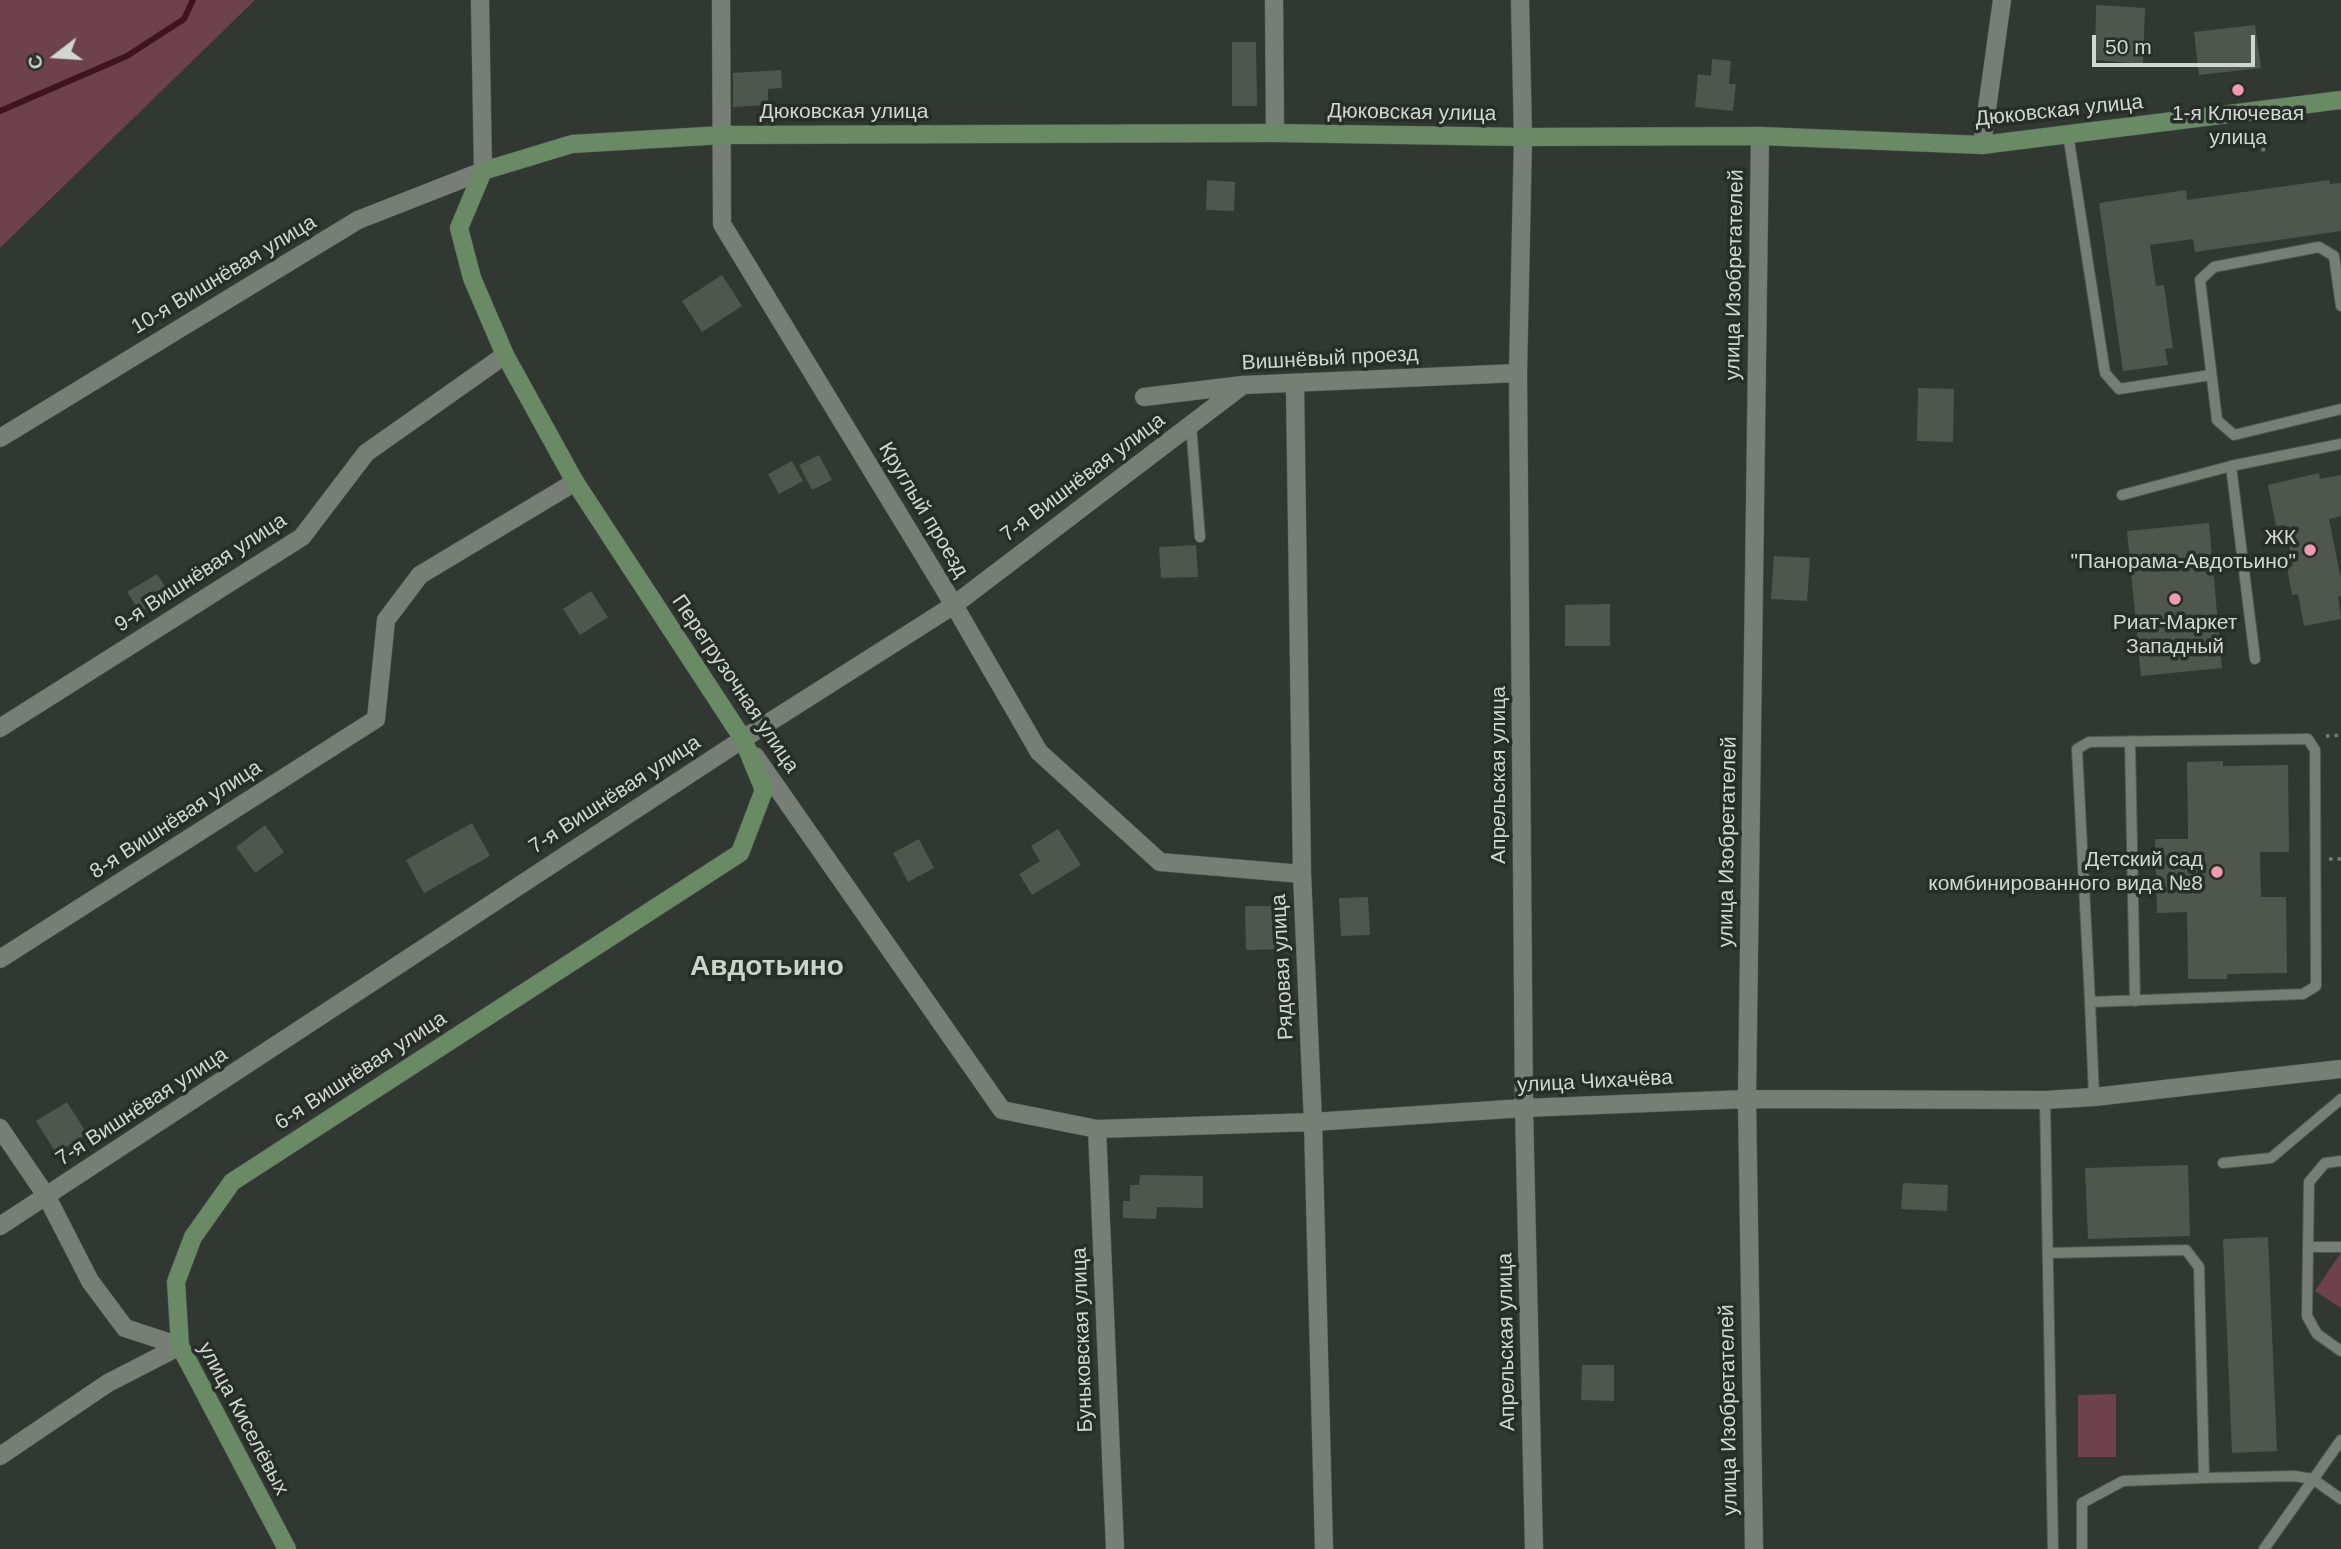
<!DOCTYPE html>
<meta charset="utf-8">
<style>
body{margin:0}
#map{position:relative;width:2341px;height:1549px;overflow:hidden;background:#313831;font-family:Helvetica,sans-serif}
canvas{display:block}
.north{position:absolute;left:21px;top:21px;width:70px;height:70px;-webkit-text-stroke:5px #272e27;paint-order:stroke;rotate:253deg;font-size:19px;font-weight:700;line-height:28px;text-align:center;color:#d2d6d1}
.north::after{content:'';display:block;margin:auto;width:24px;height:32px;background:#d2d6d1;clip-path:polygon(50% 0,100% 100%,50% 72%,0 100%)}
.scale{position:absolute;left:2092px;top:35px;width:163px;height:32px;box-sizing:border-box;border:4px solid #d2d6d1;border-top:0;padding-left:9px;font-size:21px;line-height:24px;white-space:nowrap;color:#d2d6d1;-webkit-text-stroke:5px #272e27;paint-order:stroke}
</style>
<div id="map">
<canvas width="2341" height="1549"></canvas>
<div class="north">С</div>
<div class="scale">50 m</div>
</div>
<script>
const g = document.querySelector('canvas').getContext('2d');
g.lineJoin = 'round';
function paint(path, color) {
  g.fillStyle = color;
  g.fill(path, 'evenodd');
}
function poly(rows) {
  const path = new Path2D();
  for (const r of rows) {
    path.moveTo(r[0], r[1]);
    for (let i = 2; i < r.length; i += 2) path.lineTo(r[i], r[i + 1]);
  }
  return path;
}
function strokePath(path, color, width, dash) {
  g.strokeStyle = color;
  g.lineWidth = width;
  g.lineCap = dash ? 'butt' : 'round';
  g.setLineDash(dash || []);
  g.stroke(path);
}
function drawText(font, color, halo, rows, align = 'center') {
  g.font = font + ' Helvetica,sans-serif';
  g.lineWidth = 7;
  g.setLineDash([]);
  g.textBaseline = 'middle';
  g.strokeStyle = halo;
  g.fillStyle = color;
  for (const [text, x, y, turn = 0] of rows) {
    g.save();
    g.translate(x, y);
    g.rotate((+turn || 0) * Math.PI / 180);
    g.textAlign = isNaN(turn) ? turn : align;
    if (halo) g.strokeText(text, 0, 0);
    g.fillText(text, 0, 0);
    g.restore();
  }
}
const green = poly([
 [0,0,255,0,0,248],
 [2340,1254,2341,1254,2341,1308,2315,1291],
 [2116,1394,2116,1457,2078,1457,2078,1395]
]);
const stream = poly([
 [0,111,127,56,184,19,193,0]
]);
const building = poly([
 [2096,5,2145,8,2143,64,2095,60],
 [2255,25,2261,68,2199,75,2194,32],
 [1232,42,1256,42,1257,106,1232,106],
 [1712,59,1731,61,1729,84,1736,84,1733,111,1695,107,1698,74,1711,76],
 [781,70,782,88,768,89,768,105,733,107,733,73],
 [1207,180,1235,182,1234,211,1206,210],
 [2329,180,2330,184,2341,183,2341,231,2195,252,2193,239,2150,245,2156,286,2164,285,2173,348,2165,349,2168,365,2123,371,2099,203,2186,190,2187,200],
 [722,275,742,306,702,332,682,301],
 [1918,388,1954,389,1953,442,1917,441],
 [819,455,832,480,812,490,799,465],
 [792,461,803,481,779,494,768,474],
 [2319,473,2320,479,2341,475,2341,516,2329,519,2341,579,2341,596,2338,597,2341,619,2304,626,2298,594,2292,595,2287,567,2293,566,2285,525,2276,526,2268,485],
 [2209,523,2222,668,2141,676,2127,531],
 [1196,545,1198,577,1161,578,1159,547],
 [1774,556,1810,558,1807,601,1771,599],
 [157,574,170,594,140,612,127,592],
 [591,591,608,617,580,635,563,609],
 [1610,604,1610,646,1565,646,1565,605],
 [2223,761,2223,766,2288,765,2289,852,2260,852,2261,897,2286,897,2287,973,2227,974,2227,979,2188,979,2187,912,2157,913,2155,839,2188,839,2187,762],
 [472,823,490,856,424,893,406,860],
 [265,825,284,852,255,873,236,847],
 [1058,829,1081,865,1032,895,1019,874,1040,861,1031,846],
 [919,839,934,868,908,882,893,853],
 [1368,897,1370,935,1341,936,1339,898],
 [1245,906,1290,906,1290,949,1246,950],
 [67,1102,87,1134,56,1153,36,1121],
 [2188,1165,2190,1236,2088,1239,2085,1168],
 [1140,1175,1203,1176,1203,1208,1157,1207,1156,1219,1123,1218,1123,1201,1130,1201,1130,1185,1139,1185],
 [1903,1183,1948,1185,1947,1211,1901,1209],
 [2268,1237,2277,1451,2232,1453,2223,1239],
 [1582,1365,1614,1365,1614,1401,1581,1400]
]);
const path = poly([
 [2261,131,2264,155],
 [2326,736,2341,735],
 [2329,859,2341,859]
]);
const lane = poly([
 [2068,134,2105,373,2119,389,2211,375],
 [2341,306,2334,256,2319,247,2214,267,2200,280,2217,420,2234,435,2341,409],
 [1191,425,1200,537],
 [2231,466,2255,659],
 [2122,495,2231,466,2341,444],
 [2130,741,2135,1001],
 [2090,1002,2303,994,2316,986,2315,750,2308,739,2089,742,2077,749,2090,1002,2094,1097],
 [2045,1100,2053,1549],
 [2341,1161,2325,1163,2309,1182,2307,1316,2317,1334,2341,1351],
 [2223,1163,2271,1158,2341,1099],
 [2308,1247,2341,1247],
 [2048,1253,2186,1250,2199,1267,2204,1478,2294,1476,2313,1479,2341,1499],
 [2082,1549,2082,1503,2123,1481,2204,1478],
 [2264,1549,2341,1440]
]);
const street = poly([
 [721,0,722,224,954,605,1039,752,1160,862,1302,874],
 [1274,0,1275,133],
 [1520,0,1523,137,1518,373,1524,1108,1534,1549],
 [1982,145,2002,0],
 [1295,384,1302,874,1313,1122,1324,1549],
 [1144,397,1243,385,1518,373],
 [0,438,358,220,483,171,480,0],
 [0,728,302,537,366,453,505,355],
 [755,756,1002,1110,1097,1129,1313,1122,1524,1108,1747,1099,2045,1100,2094,1097,2341,1069],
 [0,959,376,719,386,620,420,575,575,482],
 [0,1128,47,1197,90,1281,125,1328,180,1346],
 [1097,1129,1115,1549],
 [0,1226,743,739,954,605,1243,385],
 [0,1456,108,1383,180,1346],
 [1754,1549,1747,1099,1760,136]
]);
const secondary = poly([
 [287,1549,180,1346,176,1282,193,1237,232,1182,740,853,764,790,743,739,575,482,505,355,472,278,459,228,483,171,572,144,723,135,1275,133,1523,137,1760,136,1982,145,2341,100]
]);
const markers = [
 [2238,90,7,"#f19ab2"],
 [2310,550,7,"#f19ab2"],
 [2175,599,7,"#f19ab2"],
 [2217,872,7,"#f19ab2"]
];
const streetNames = [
 ["Дюковская улица",2059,111,-6],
 ["Дюковская улица",844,112],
 ["Дюковская улица",1412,113,1],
 ["10-я Вишнёвая улица",224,275,-31],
 ["улица Изобретателей",1735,275,-89],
 ["Вишнёвый проезд",1330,359,-3],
 ["7-я Вишнёвая улица",1083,478,-37],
 ["Круглый проезд",923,510,59],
 ["9-я Вишнёвая улица",201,573,-33],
 ["Перегрузочная улица",735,684,56],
 ["Апрельская улица",1499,775,-90],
 ["7-я Вишнёвая улица",615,795,-33],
 ["8-я Вишнёвая улица",176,820,-33],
 ["улица Изобретателей",1728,842,-89],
 ["Рядовая улица",1283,967,-93],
 ["6-я Вишнёвая улица",361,1071,-33],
 ["улица Чихачёва",1595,1082,-3],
 ["7-я Вишнёвая улица",142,1107,-33],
 ["Буньковская улица",1083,1340,-92],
 ["Апрельская улица",1507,1342,-91],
 ["улица Изобретателей",1729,1410,-91],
 ["улица Киселёвых",243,1419,62]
];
const poiNames = [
 ["1-я Ключевая",2238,114],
 ["улица",2238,138],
 ["ЖК",2296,538,"right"],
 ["\"Панорама-Авдотьино\"",2296,562,"right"],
 ["Риат-Маркет",2175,623],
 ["Западный",2175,647],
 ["Детский сад",2203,860,"right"],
 ["комбинированного вида №8",2203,884,"right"]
];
const districtNames = [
 ["Авдотьино",767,967]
];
paint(green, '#6d414e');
strokePath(stream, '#3e1422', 6);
paint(building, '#4f564e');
strokePath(lane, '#505650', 12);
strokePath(street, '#505650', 19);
strokePath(secondary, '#505650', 19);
strokePath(path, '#777c76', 3.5, [3.5, 5]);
strokePath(lane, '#767e75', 10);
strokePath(street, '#767e75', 18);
strokePath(secondary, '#6a8a66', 18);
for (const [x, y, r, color] of markers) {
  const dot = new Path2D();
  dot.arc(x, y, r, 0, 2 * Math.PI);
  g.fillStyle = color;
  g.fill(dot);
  strokePath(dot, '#272e27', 2.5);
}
drawText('21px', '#d2d6d1', '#272e27', streetNames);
drawText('21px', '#d2d6d1', '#272e27', poiNames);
drawText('bold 28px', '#cbd3ca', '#272e27', districtNames);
</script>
